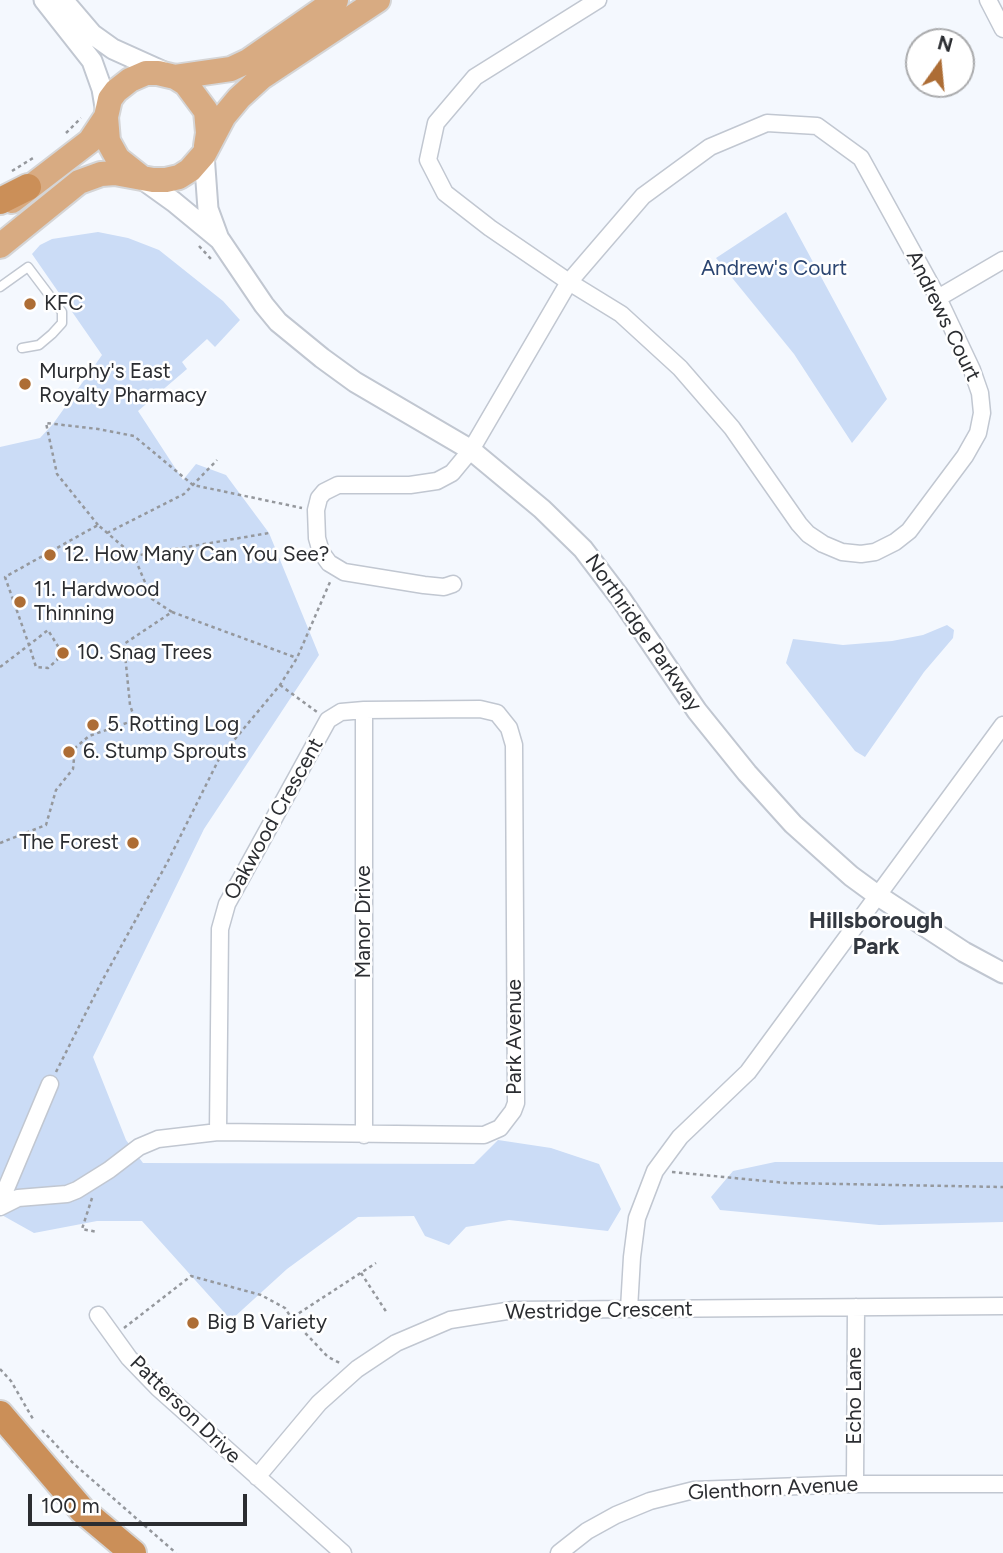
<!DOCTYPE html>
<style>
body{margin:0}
#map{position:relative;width:1003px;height:1553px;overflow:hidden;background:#f4f8fe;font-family:Figtree,sans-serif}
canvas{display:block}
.north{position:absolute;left:905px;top:28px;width:70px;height:70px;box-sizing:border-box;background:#fff;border:2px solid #aaabad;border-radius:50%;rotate:15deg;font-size:19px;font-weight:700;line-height:28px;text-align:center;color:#2b2d31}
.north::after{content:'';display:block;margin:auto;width:24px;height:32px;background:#ad6d35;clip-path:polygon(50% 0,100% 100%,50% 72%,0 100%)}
.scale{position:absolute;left:28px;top:1494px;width:219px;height:32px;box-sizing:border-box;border:4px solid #2b2d31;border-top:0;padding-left:9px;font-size:21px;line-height:24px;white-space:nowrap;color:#2b2d31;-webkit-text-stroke:5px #fff;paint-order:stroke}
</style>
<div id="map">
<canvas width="1003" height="1553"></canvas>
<div class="north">N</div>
<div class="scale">100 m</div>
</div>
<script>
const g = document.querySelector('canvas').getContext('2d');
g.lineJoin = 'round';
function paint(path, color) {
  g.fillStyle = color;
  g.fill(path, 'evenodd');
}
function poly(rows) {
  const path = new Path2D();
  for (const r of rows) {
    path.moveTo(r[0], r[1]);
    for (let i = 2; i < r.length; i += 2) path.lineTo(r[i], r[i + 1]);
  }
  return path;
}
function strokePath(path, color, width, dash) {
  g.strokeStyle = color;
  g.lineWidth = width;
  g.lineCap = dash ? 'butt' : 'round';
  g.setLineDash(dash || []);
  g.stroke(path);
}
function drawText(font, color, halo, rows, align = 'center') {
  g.font = font + ' Figtree,sans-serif';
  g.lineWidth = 5;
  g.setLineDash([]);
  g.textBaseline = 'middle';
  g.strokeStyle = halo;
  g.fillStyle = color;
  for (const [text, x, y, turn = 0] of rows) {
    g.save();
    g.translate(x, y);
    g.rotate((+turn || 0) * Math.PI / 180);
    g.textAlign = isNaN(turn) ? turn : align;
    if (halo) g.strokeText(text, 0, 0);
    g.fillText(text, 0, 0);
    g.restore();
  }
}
const green = poly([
 [786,212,887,399,852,443,794,354,716,258],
 [98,232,128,238,159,250,223,301,240,320,215,347,207,339,182,362,187,369,138,411,183,480,196,464,226,475,269,533,319,655,204,829,93,1057,126,1140,143,1163,474,1164,498,1140,551,1148,599,1164,621,1209,608,1231,509,1220,466,1227,449,1245,425,1236,414,1216,358,1217,287,1269,231,1320,142,1221,97,1221,34,1233,0,1214,0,447,40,438,53,424,102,355,32,254,40,245,52,239],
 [947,625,954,630,953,638,924,672,865,757,855,751,786,663,793,639,843,645,892,641,923,635],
 [775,1162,1003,1162,1003,1222,879,1225,720,1210,711,1197,733,1171]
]);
const path = poly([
 [66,133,81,118],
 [12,171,33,158],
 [199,246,211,259],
 [98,525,57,474,46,423,98,429,134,436,193,485,302,508],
 [107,533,184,494,217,460],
 [172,612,297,658],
 [0,667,8,661,29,645,48,630,59,648,57,660,48,668,36,667,29,645,5,577,98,525,134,556],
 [280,685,317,712],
 [0,843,46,825,56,790,73,769,75,748,89,736,135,720,130,705,124,644,172,612,152,599,134,556,269,533],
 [56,1072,102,981,167,863,220,757,280,685,297,658,330,582],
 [672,1172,786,1183,1003,1187],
 [92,1198,82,1229,97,1232],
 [361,1273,387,1313],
 [293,1317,376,1263],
 [124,1328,191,1276,261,1295,285,1308,292,1319,328,1357,340,1363],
 [0,1369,11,1381,33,1419],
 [42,1430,74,1464,176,1553]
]);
const service = poly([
 [0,287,28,267,62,312,62,323,52,334,39,345,22,348]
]);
const minor = poly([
 [988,0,1003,29],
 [938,298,1003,260],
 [453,584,444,587,424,585,344,572,329,563,321,552,317,538,316,510,319,498,324,492,338,485,410,485,437,481,452,473,471,450,569,282,643,196,710,147,767,123,817,126,861,158,938,298,972,370,980,393,982,413,978,433,965,456,909,531,895,542,875,552,861,554,842,552,823,544,808,534,799,524,732,428,680,368,621,314,569,282,490,228,445,193,428,160,436,123,475,77,598,0],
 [364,1135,364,710],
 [0,1203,50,1084],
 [0,1207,18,1198,67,1194,77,1190,109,1170,139,1147,158,1139,218,1132,484,1135,500,1128,513,1111,516,1103,514,745,509,728,497,713,480,709,364,710,341,712,328,720,227,904,220,929,218,1132],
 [629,1309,632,1257,637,1218,655,1171,680,1137,748,1072,1003,725],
 [98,1315,129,1358,158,1388,343,1553],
 [257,1477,319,1403,357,1369,396,1343,450,1320,513,1310,1003,1306],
 [855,1484,856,1307],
 [559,1553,587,1531,616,1515,650,1501,694,1490,855,1484,1003,1484]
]);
const tertiary = poly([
 [44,0,92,61,102,89,106,113],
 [63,0,92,34,113,49,164,72],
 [204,154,208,209,219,239],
 [142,179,174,202,220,240,264,305,278,322,322,358,355,382,471,450,542,509,583,549,621,599,697,711,747,773,793,824,851,876,877,895,964,952,1003,973]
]);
const primary = poly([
 [175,77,231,69,248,61,336,0],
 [142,178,118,159,108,141,106,117,110,99,116,91,130,80,146,73,158,73,175,77,186,84,206,111,208,133,206,146],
 [12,201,90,141,106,117],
 [0,246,79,182,101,174,115,173,153,180,166,180,179,177,190,170,204,154,224,116,239,98,262,77,378,0]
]);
const trunk = poly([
 [0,201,28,187],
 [0,1414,82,1510,133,1553]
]);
const markers = [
 [30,304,7,"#ad6d35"],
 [25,384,7,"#ad6d35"],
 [50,555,7,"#ad6d35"],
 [20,602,7,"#ad6d35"],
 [63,653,7,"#ad6d35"],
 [93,725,7,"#ad6d35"],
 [69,752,7,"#ad6d35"],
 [133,843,7,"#ad6d35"],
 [193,1323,7,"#ad6d35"]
];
const parkNames = [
 ["Andrew's Court",774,269]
];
const poiNames = [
 ["KFC",44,304],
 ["Murphy's East",39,372],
 ["Royalty Pharmacy",39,396],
 ["12. How Many Can You See?",64,555],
 ["11. Hardwood",34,590],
 ["Thinning",34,614],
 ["10. Snag Trees",77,653],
 ["5. Rotting Log",107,725],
 ["6. Stump Sprouts",83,752],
 ["The Forest",119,843,"right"],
 ["Big B Variety",207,1323]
];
const streetNames = [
 ["Andrews Court",943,316,64],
 ["Northridge Parkway",643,633,55],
 ["Oakwood Crescent",274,819,-61],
 ["Manor Drive",364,922,-90],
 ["Park Avenue",515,1037,-90],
 ["Westridge Crescent",599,1311,-1],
 ["Echo Lane",855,1396,-90],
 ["Patterson Drive",185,1410,44],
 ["Glenthorn Avenue",773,1489,-3]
];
const neighbourhoodNames = [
 ["Hillsborough",876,921],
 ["Park",876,947]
];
paint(green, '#cbdcf6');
strokePath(service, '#c1c7d1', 11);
strokePath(minor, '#c1c7d1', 19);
strokePath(tertiary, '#c1c7d1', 23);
strokePath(primary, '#d5d5d6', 28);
strokePath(trunk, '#d5d5d6', 30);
strokePath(path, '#95989d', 2.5, [3.5, 3.5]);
strokePath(service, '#fff', 8);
strokePath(minor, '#fff', 16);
strokePath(tertiary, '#fff', 19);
strokePath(primary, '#d8ab82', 24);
strokePath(trunk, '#cb8f58', 26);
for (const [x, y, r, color] of markers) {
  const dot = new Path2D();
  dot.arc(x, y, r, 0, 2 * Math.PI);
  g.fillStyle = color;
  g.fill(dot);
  strokePath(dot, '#fff', 2.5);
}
drawText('21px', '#2b4571', '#fff', parkNames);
drawText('21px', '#2b2d31', '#fff', poiNames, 'left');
drawText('21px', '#2b2d31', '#fff', streetNames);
drawText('bold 23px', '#333840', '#fff', neighbourhoodNames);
</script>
